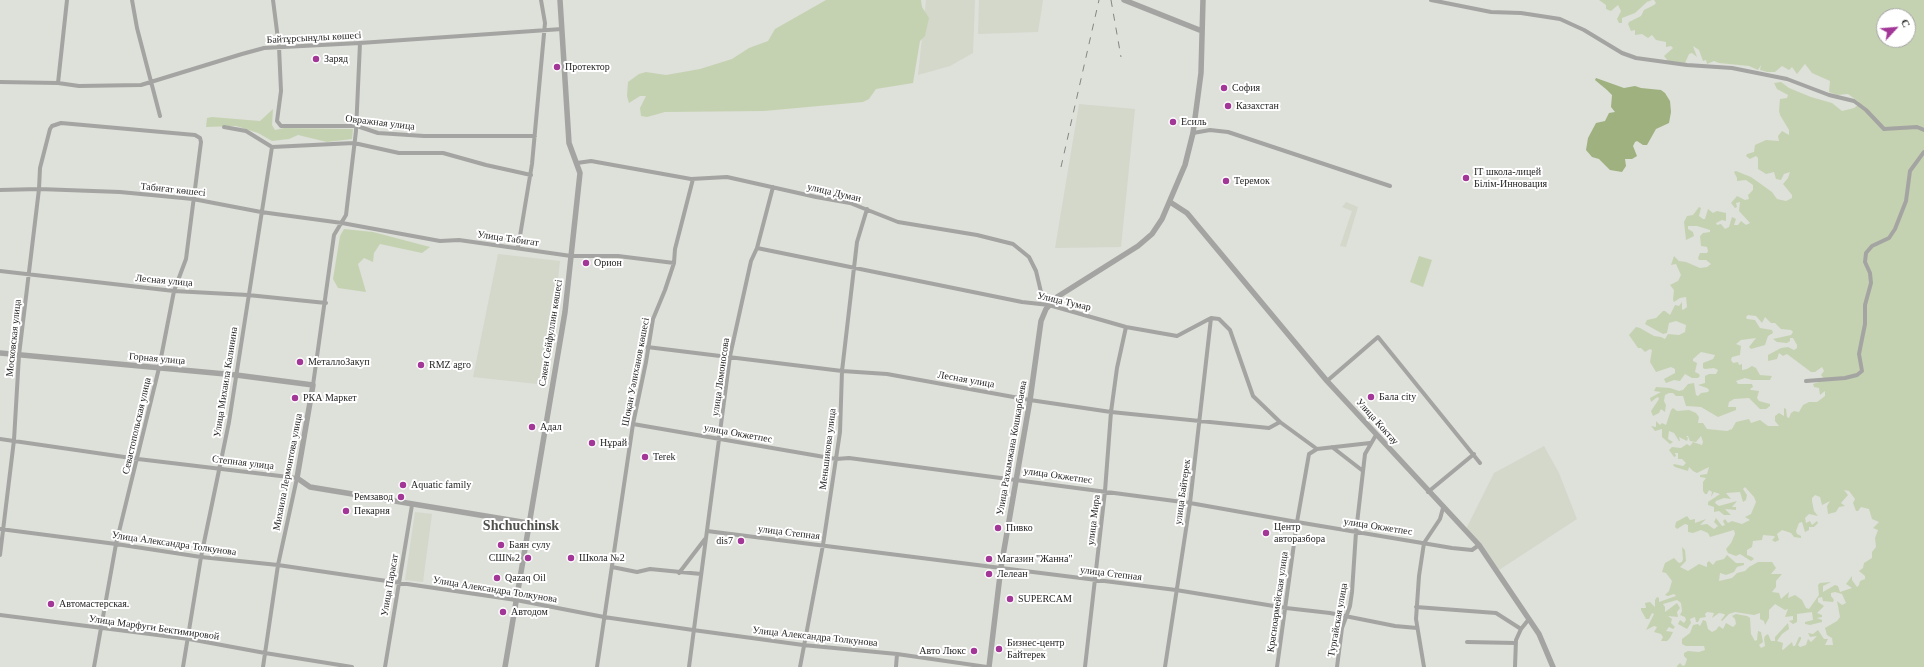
<!DOCTYPE html>
<meta charset="utf-8">
<style>
body{margin:0}
#map{position:relative;width:1924px;height:667px;overflow:hidden;background:#dee0da;font-family:Georgia,serif}
canvas{display:block}
.north{position:absolute;left:1876px;top:8px;width:40px;height:40px;box-sizing:border-box;background:#fff;border:1px solid #a5a6a5;border-radius:50%;rotate:64deg;font-size:11px;font-weight:700;line-height:16px;text-align:center;color:#1f201e}
.north::after{content:'';display:block;margin:auto;width:14px;height:18px;background:#a23798;clip-path:polygon(50% 0,100% 100%,50% 72%,0 100%)}
</style>
<div id="map">
<canvas width="1924" height="667"></canvas>
<div class="north">С</div>
</div>
<script>
const g = document.querySelector('canvas').getContext('2d');
g.lineJoin = 'round';
function paint(path, color) {
  g.fillStyle = color;
  g.fill(path, 'evenodd');
}
function poly(rows) {
  const path = new Path2D();
  for (const r of rows) {
    path.moveTo(r[0], r[1]);
    for (let i = 2; i < r.length; i += 2) path.lineTo(r[i], r[i + 1]);
  }
  return path;
}
function strokePath(path, color, width, dash) {
  g.strokeStyle = color;
  g.lineWidth = width;
  g.lineCap = dash ? 'butt' : 'round';
  g.setLineDash(dash || []);
  g.stroke(path);
}
function drawText(font, color, halo, rows, align = 'center') {
  g.font = font + ' Georgia,serif';
  g.lineWidth = 4;
  g.setLineDash([]);
  g.textBaseline = 'middle';
  g.strokeStyle = halo;
  g.fillStyle = color;
  for (const [text, x, y, turn = 0] of rows) {
    g.save();
    g.translate(x, y);
    g.rotate((+turn || 0) * Math.PI / 180);
    g.textAlign = isNaN(turn) ? turn : align;
    if (halo) g.strokeText(text, 0, 0);
    g.fillText(text, 0, 0);
    g.restore();
  }
}
const built = poly([
 [926,0,975,0,973,53,950,66,918,75],
 [979,0,1043,0,1038,32,978,34],
 [1079,104,1135,109,1121,247,1055,248],
 [1346,202,1358,207,1346,247,1340,246,1352,211,1342,207],
 [498,254,560,261,546,385,473,377],
 [1544,446,1559,473,1577,519,1499,570,1466,529,1494,473],
 [415,512,432,514,423,582,405,580]
]);
const green = poly([
 [826,0,921,0,922,7,929,18,925,36,920,41,913,83,876,89,869,99,863,102,764,111,665,112,647,117,641,116,640,108,646,96,640,96,629,103,627,96,628,82,639,74,646,72,666,75,700,69,732,59,749,48,768,41,775,29],
 [1599,0,1652,0,1647,2,1635,13,1622,18,1622,23,1619,23,1617,19,1621,11,1618,5,1611,11,1606,9,1606,5],
 [1654,0,1924,0,1924,667,1677,667,1677,666,1680,663,1683,666,1685,665,1687,659,1684,656,1684,653,1688,651,1699,652,1705,650,1704,646,1686,646,1682,644,1682,639,1690,633,1693,625,1698,624,1700,626,1703,620,1706,621,1708,629,1712,632,1716,630,1719,626,1723,629,1726,623,1733,627,1736,624,1735,619,1732,616,1736,614,1747,616,1750,618,1751,634,1755,641,1757,640,1758,631,1761,632,1763,642,1759,645,1761,648,1765,646,1764,639,1765,636,1768,634,1771,641,1775,641,1775,637,1788,623,1789,629,1782,634,1777,641,1783,643,1782,649,1783,650,1792,642,1793,646,1795,646,1799,637,1801,637,1801,639,1798,645,1800,647,1806,645,1808,639,1811,642,1817,636,1810,637,1808,633,1813,634,1818,630,1824,639,1828,639,1825,645,1833,645,1832,638,1827,635,1825,628,1837,621,1840,617,1837,601,1842,605,1846,603,1842,594,1835,592,1831,593,1831,596,1834,600,1833,602,1823,601,1822,597,1818,598,1818,602,1824,606,1817,613,1822,615,1822,617,1817,618,1822,620,1822,622,1810,625,1805,624,1805,622,1813,620,1812,612,1797,614,1797,622,1793,624,1789,621,1793,620,1793,616,1785,617,1788,609,1785,610,1775,604,1769,610,1769,618,1765,625,1764,621,1760,619,1760,613,1754,615,1735,612,1729,614,1722,621,1721,620,1725,615,1724,614,1719,613,1712,618,1714,613,1707,612,1705,614,1706,617,1700,618,1698,622,1696,622,1695,617,1690,619,1691,623,1687,629,1678,624,1680,620,1684,623,1686,620,1685,617,1680,615,1682,611,1681,603,1677,600,1663,604,1665,607,1665,612,1677,603,1680,608,1677,612,1678,617,1668,616,1672,619,1671,623,1675,627,1673,629,1669,627,1666,631,1673,632,1670,638,1667,641,1661,641,1663,637,1661,634,1654,632,1657,627,1654,626,1646,630,1654,614,1652,613,1649,619,1646,619,1641,610,1641,608,1646,608,1645,603,1650,602,1655,607,1655,600,1657,597,1659,598,1659,602,1676,596,1674,594,1668,596,1665,595,1669,591,1672,581,1666,573,1662,572,1665,563,1674,558,1679,563,1682,562,1683,559,1682,547,1685,550,1686,561,1680,567,1688,571,1699,564,1707,567,1707,563,1709,561,1713,565,1716,561,1724,559,1727,555,1736,563,1744,563,1744,565,1737,567,1734,572,1726,575,1720,573,1719,581,1732,578,1737,573,1745,571,1749,567,1758,562,1772,562,1776,568,1771,574,1782,574,1776,581,1776,587,1772,592,1779,593,1781,599,1789,592,1788,598,1795,595,1802,600,1806,608,1809,609,1819,595,1818,585,1820,583,1831,582,1823,586,1823,592,1835,585,1838,586,1840,592,1852,588,1846,584,1852,576,1852,580,1857,587,1859,585,1860,581,1865,579,1865,576,1859,571,1863,568,1864,563,1872,558,1872,552,1876,547,1875,538,1878,530,1873,528,1879,522,1872,519,1869,509,1861,507,1858,511,1856,511,1853,503,1855,499,1849,491,1844,490,1848,495,1841,503,1845,506,1839,507,1836,512,1828,514,1827,506,1830,501,1822,505,1820,497,1815,495,1812,498,1812,501,1814,511,1818,516,1809,514,1805,518,1806,523,1810,521,1812,525,1817,521,1818,523,1814,527,1809,527,1809,530,1805,532,1802,522,1799,523,1796,531,1797,534,1801,536,1801,538,1794,537,1791,533,1782,530,1777,534,1779,540,1775,542,1772,540,1775,537,1774,536,1763,535,1762,540,1753,541,1752,547,1747,550,1747,555,1752,557,1754,559,1751,561,1740,554,1736,556,1728,553,1726,549,1731,543,1735,534,1734,530,1710,537,1708,533,1701,530,1693,533,1688,532,1688,525,1685,524,1677,529,1675,527,1676,522,1687,516,1690,520,1695,519,1695,523,1706,519,1700,525,1707,524,1714,529,1718,526,1714,522,1716,518,1722,526,1725,525,1723,521,1725,519,1728,523,1732,521,1742,524,1750,520,1745,517,1751,514,1756,502,1754,497,1745,487,1743,489,1747,495,1746,500,1743,502,1740,492,1726,493,1731,499,1724,498,1716,501,1715,503,1719,506,1737,501,1732,507,1736,507,1736,510,1725,509,1731,515,1724,515,1719,511,1714,512,1714,507,1708,505,1708,502,1720,494,1714,492,1711,497,1712,492,1709,490,1707,494,1705,494,1703,491,1703,482,1706,478,1700,477,1700,475,1707,474,1709,467,1697,473,1693,471,1689,467,1688,471,1675,467,1673,465,1674,464,1683,466,1686,463,1682,459,1678,459,1678,453,1675,453,1676,456,1674,457,1669,450,1672,447,1681,448,1687,444,1690,446,1693,442,1702,445,1703,442,1701,436,1696,442,1690,441,1688,436,1686,436,1688,438,1687,441,1679,437,1680,441,1679,441,1674,433,1669,431,1668,439,1673,442,1670,444,1662,437,1662,429,1655,431,1651,426,1656,427,1656,421,1660,425,1662,423,1666,425,1671,410,1673,408,1677,411,1689,410,1696,413,1699,417,1698,423,1703,423,1707,429,1727,431,1732,429,1736,422,1749,419,1751,423,1760,420,1768,426,1779,426,1775,421,1775,416,1779,413,1784,416,1784,408,1786,409,1787,417,1789,418,1791,413,1794,411,1799,412,1803,405,1809,402,1817,402,1825,396,1825,391,1820,395,1819,388,1814,387,1813,384,1825,380,1821,375,1824,371,1822,367,1815,372,1811,372,1787,354,1783,356,1779,353,1777,359,1768,361,1768,355,1781,348,1788,347,1794,350,1797,348,1797,345,1793,338,1790,338,1790,341,1787,343,1777,342,1773,339,1791,335,1793,332,1791,330,1781,329,1775,323,1771,323,1765,317,1762,323,1756,316,1748,315,1746,317,1747,319,1755,320,1760,328,1772,330,1773,333,1768,336,1765,345,1751,349,1749,347,1756,338,1741,340,1736,344,1741,346,1740,355,1732,357,1731,360,1733,363,1738,362,1739,365,1742,364,1742,370,1747,369,1752,366,1756,368,1760,375,1772,376,1770,380,1752,380,1745,378,1736,381,1738,384,1752,384,1753,387,1750,389,1751,390,1759,391,1757,398,1759,401,1770,404,1770,406,1766,409,1760,409,1749,398,1734,399,1729,402,1728,407,1736,407,1736,410,1718,417,1701,407,1686,406,1683,396,1676,396,1673,393,1669,393,1665,395,1664,401,1666,405,1665,412,1661,409,1659,413,1653,416,1651,411,1659,399,1658,397,1656,398,1651,402,1650,398,1661,392,1654,391,1656,387,1670,388,1679,391,1683,390,1688,384,1694,383,1696,395,1698,396,1701,393,1708,392,1709,390,1707,388,1698,385,1705,383,1705,376,1709,374,1716,374,1718,370,1714,368,1705,369,1703,368,1703,363,1713,359,1715,355,1701,352,1693,359,1693,361,1697,363,1695,372,1699,374,1700,376,1698,378,1692,378,1685,374,1680,381,1674,380,1666,383,1664,379,1675,373,1675,369,1671,367,1656,372,1650,362,1652,350,1650,349,1645,352,1641,348,1638,348,1629,335,1636,327,1640,328,1654,336,1661,337,1665,339,1668,334,1679,335,1685,332,1686,325,1676,321,1669,323,1667,333,1663,334,1645,324,1647,320,1656,318,1663,311,1665,311,1670,315,1675,305,1679,306,1682,302,1682,309,1683,310,1687,307,1686,297,1680,298,1674,302,1673,300,1674,290,1670,285,1678,281,1681,275,1676,264,1671,265,1674,256,1679,261,1686,262,1700,268,1707,267,1711,264,1706,260,1699,260,1698,258,1700,253,1707,253,1708,251,1707,247,1701,246,1700,236,1703,233,1710,232,1710,230,1697,226,1688,226,1688,229,1693,232,1694,236,1686,240,1684,222,1687,216,1693,215,1699,207,1701,208,1699,216,1703,219,1705,219,1708,209,1713,213,1717,211,1726,213,1726,221,1722,220,1716,223,1717,225,1721,224,1725,229,1729,227,1732,217,1736,219,1734,225,1738,225,1741,221,1746,225,1750,223,1739,211,1740,202,1736,203,1737,207,1735,208,1731,203,1737,196,1745,200,1749,199,1748,195,1753,190,1753,185,1746,180,1737,181,1737,178,1734,172,1736,171,1751,177,1772,192,1777,199,1786,201,1792,198,1792,195,1783,184,1788,178,1790,172,1784,174,1781,180,1776,179,1774,172,1766,174,1758,169,1758,158,1756,156,1750,159,1746,156,1747,154,1754,152,1755,145,1766,140,1779,141,1778,136,1782,131,1789,135,1789,130,1780,115,1779,111,1780,99,1787,98,1788,95,1777,89,1774,83,1781,82,1789,88,1811,97,1832,103,1842,111,1854,108,1858,105,1859,102,1848,94,1837,95,1829,92,1830,81,1812,73,1805,64,1797,74,1792,67,1789,70,1782,66,1775,72,1767,72,1760,70,1761,65,1758,70,1749,66,1719,63,1714,61,1707,64,1706,60,1703,61,1699,50,1693,46,1697,57,1692,53,1689,54,1685,63,1668,61,1664,56,1673,48,1671,46,1666,47,1666,42,1656,40,1652,35,1648,38,1642,34,1635,35,1635,30,1631,31,1628,24,1629,22,1641,16,1644,10,1654,5,1656,3],
 [1884,16,1908,16,1908,40,1884,40],
 [273,109,272,125,275,130,284,128,353,129,352,139,327,142,298,135,289,139,272,141,258,133,236,126,206,127,207,118,212,117,260,121],
 [344,229,373,232,430,247,422,253,380,244,374,253,373,262,364,258,358,264,366,292,338,288,333,279,340,236],
 [1419,256,1432,260,1423,287,1410,282]
]);
const water = poly([
 [1596,78,1624,88,1635,86,1641,88,1661,90,1665,93,1670,101,1671,112,1669,123,1656,129,1647,145,1643,145,1637,141,1635,142,1633,146,1637,156,1632,159,1625,159,1626,166,1622,172,1610,170,1599,159,1592,157,1586,150,1588,138,1596,123,1605,121,1609,113,1615,112,1611,107,1612,95,1607,90,1595,80]
]);
const minor = poly([
 [132,0,137,28,160,116],
 [273,0,279,47,281,91,277,121,281,126,357,126,378,133,424,136,535,136],
 [1431,0,1491,12,1521,13,1560,19,1584,30,1622,53,1636,58,1687,65,1732,68,1787,79,1829,95,1854,101,1866,110,1884,129,1917,127,1924,130],
 [0,82,58,83,79,86,141,85,242,54,264,48,360,43,562,29],
 [58,83,67,0],
 [224,127,246,131,272,147,354,143,399,153,443,153,486,165,531,175],
 [1193,133,1210,130,1228,132,1390,186],
 [577,163,591,161,691,179,727,177,816,197,850,203,898,222,977,235,1013,244,1029,257,1036,271,1041,292,1049,305],
 [0,190,39,189,120,192,193,199,261,212,342,223,440,241,459,240,571,256,618,256,674,263],
 [518,248,532,164,545,23,541,0],
 [757,248,1022,302,1049,305,1126,327,1177,336,1211,318,1219,319,1230,330,1253,396,1280,422,1317,449,1370,443],
 [0,271,174,291,248,295,326,303],
 [647,347,842,371,887,374,1030,400,1111,412,1269,428,1280,422],
 [1327,381,1378,337,1480,463],
 [1806,381,1845,378,1857,375,1862,371,1859,354,1865,324,1865,305,1871,283,1870,273,1865,262,1866,253,1872,246,1889,238,1895,229,1906,201,1910,171,1924,152],
 [313,385,334,235,346,215,356,131,360,43],
 [633,424,836,459,849,458,1190,503,1297,522,1452,548,1472,550,1479,545],
 [0,439,138,459,297,478,278,565,263,667],
 [1332,447,1363,471],
 [1428,492,1474,454],
 [0,529,116,544,201,557,278,565,516,600,604,617,693,630,803,645,897,654,987,667],
 [707,531,1176,590,1286,608,1330,613,1395,626,1417,628],
 [0,555,14,440,19,355,39,189,40,168,50,129,52,126,61,123,195,135,200,138,201,142,186,259,174,291,159,368,116,544,94,667],
 [612,567,637,572,650,569,701,574],
 [679,573,705,539],
 [1416,607,1496,613,1521,629],
 [0,615,189,639,265,653,352,667],
 [1467,642,1516,643],
 [183,667,201,557,229,422,272,147],
 [385,667,412,505],
 [597,667,633,424,646,362,653,319,665,290,674,263,675,249,693,179],
 [689,667,730,356,751,261,757,248,773,187],
 [800,667,823,545,840,432,842,371,857,242,867,209],
 [896,667,897,654],
 [1085,667,1105,491,1111,412,1117,368,1126,327],
 [1165,667,1190,503,1211,318],
 [1277,667,1297,522,1309,454,1317,449],
 [1337,667,1342,628,1350,606,1352,592,1356,532,1365,454,1376,435],
 [1424,667,1416,619,1419,576,1424,543,1440,519,1443,508],
 [1515,667,1516,640,1521,629,1529,619]
]);
const tertiary = poly([
 [1124,0,1202,31],
 [1170,202,1187,213,1327,381,1479,545,1539,634,1553,667],
 [0,353,236,375,313,385,297,478,310,487,528,523],
 [505,667,565,312,580,173,569,143,560,0],
 [989,667,1001,567,1030,400,1041,321,1046,309,1057,297,1138,246,1152,234,1162,219,1185,165,1193,133,1201,73,1203,0]
]);
const rail = poly([
 [1111,0,1121,57],
 [1061,167,1099,0]
]);
const markers = [
 [316,59,4,"#a23798"],
 [557,67,4,"#a23798"],
 [1224,88,4,"#a23798"],
 [1228,106,4,"#a23798"],
 [1173,122,4,"#a23798"],
 [1466,178,4,"#a23798"],
 [1226,181,4,"#a23798"],
 [586,263,4,"#a23798"],
 [300,362,4,"#a23798"],
 [421,365,4,"#a23798"],
 [1371,397,4,"#a23798"],
 [295,398,4,"#a23798"],
 [532,427,4,"#a23798"],
 [592,443,4,"#a23798"],
 [645,457,4,"#a23798"],
 [403,485,4,"#a23798"],
 [401,497,4,"#a23798"],
 [346,511,4,"#a23798"],
 [998,528,4,"#a23798"],
 [1266,533,4,"#a23798"],
 [741,541,4,"#a23798"],
 [501,545,4,"#a23798"],
 [528,558,4,"#a23798"],
 [571,558,4,"#a23798"],
 [989,559,4,"#a23798"],
 [989,574,4,"#a23798"],
 [497,578,4,"#a23798"],
 [1010,599,4,"#a23798"],
 [51,604,4,"#a23798"],
 [503,612,4,"#a23798"],
 [999,649,4,"#a23798"],
 [974,651,4,"#a23798"]
];
const streetNames = [
 ["Байтұрсынұлы көшесі",314,38,-3],
 ["Овражная улица",380,123,7],
 ["Табиғат көшесі",173,190,6],
 ["улица Думан",834,193,13],
 ["Улица Табигат",508,239,8],
 ["Лесная улица",164,281,5],
 ["Улица Тумар",1064,302,13],
 ["Сәкен Сейфуллин көшесі",551,333,-81],
 ["Московская улица",14,338,-84],
 ["Горная улица",157,359,5],
 ["Шоқан Уәлиханов көшесі",636,372,-79],
 ["улица Ломоносова",721,377,-82],
 ["Лесная улица",966,380,10],
 ["Улица Михаила Калинина",226,382,-81],
 ["Улица Коктау",1377,422,48],
 ["Севастопольская улица",137,426,-77],
 ["улица Окжетпес",738,434,10],
 ["Улица Рахымжана Кошкарбаева",1012,448,-80],
 ["Меньшикова улица",828,449,-83],
 ["Степная улица",243,463,7],
 ["Михаила Лермонтова улица",288,472,-79],
 ["улица Окжетпес",1058,476,8],
 ["улица Байтерек",1183,492,-82],
 ["улица Мира",1094,520,-83],
 ["улица Окжетпес",1378,527,9],
 ["улица Степная",789,533,7],
 ["Улица Александра Толкунова",174,544,8],
 ["улица Степная",1111,574,7],
 ["Улица Парасат",390,585,-80],
 ["Улица Александра Толкунова",495,590,9],
 ["Красноармейская улица",1278,602,-82],
 ["Тургайская улица",1338,620,-80],
 ["Улица Марфуги Бектимировой",154,628,8],
 ["Улица Александра Толкунова",815,637,6]
];
const poiNames = [
 ["Заряд",324,59],
 ["Протектор",565,67],
 ["София",1232,88],
 ["Казахстан",1236,106],
 ["Есиль",1181,122],
 ["IT школа-лицей",1474,172],
 ["Білім-Инновация",1474,184],
 ["Теремок",1234,181],
 ["Орион",594,263],
 ["МеталлоЗакуп",308,362],
 ["RMZ agro",429,365],
 ["Бала city",1379,397],
 ["РКА Маркет",303,398],
 ["Адал",540,427],
 ["Нұрай",600,443],
 ["Terek",653,457],
 ["Aquatic family",411,485],
 ["Ремзавод",393,497,"right"],
 ["Пекарня",354,511],
 ["Центр",1274,527],
 ["авторазбора",1274,539],
 ["Пивко",1006,528],
 ["dis7",733,541,"right"],
 ["Баян сулу",509,545],
 ["СШ№2",520,558,"right"],
 ["Школа №2",579,558],
 ["Магазин \"Жанна\"",997,559],
 ["Лелеан",997,574],
 ["Qazaq Oil",505,578],
 ["SUPERCAM",1018,599],
 ["Автомастерская.",59,604],
 ["Автодом",511,612],
 ["Бизнес-центр",1007,643],
 ["Байтерек",1007,655],
 ["Авто Люкс",966,651,"right"]
];
const districtNames = [
 ["Shchuchinsk",521,526]
];
paint(built, '#d3d8cb');
paint(green, '#c5d2b1');
paint(water, '#9eb17f');
strokePath(minor, '#a4a5a2', 4);
strokePath(tertiary, '#a4a5a2', 5.5);
strokePath(rail, '#848682', 1, [7, 7]);
for (const [x, y, r, color] of markers) {
  const dot = new Path2D();
  dot.arc(x, y, r, 0, 2 * Math.PI);
  g.fillStyle = color;
  g.fill(dot);
  strokePath(dot, '#fff', 1.5);
}
drawText('10px', '#1f201e', '#fff', streetNames);
drawText('10px', '#1f201e', '#fff', poiNames, 'left');
drawText('bold 14px', '#4e514b', '#fff', districtNames);
</script>
